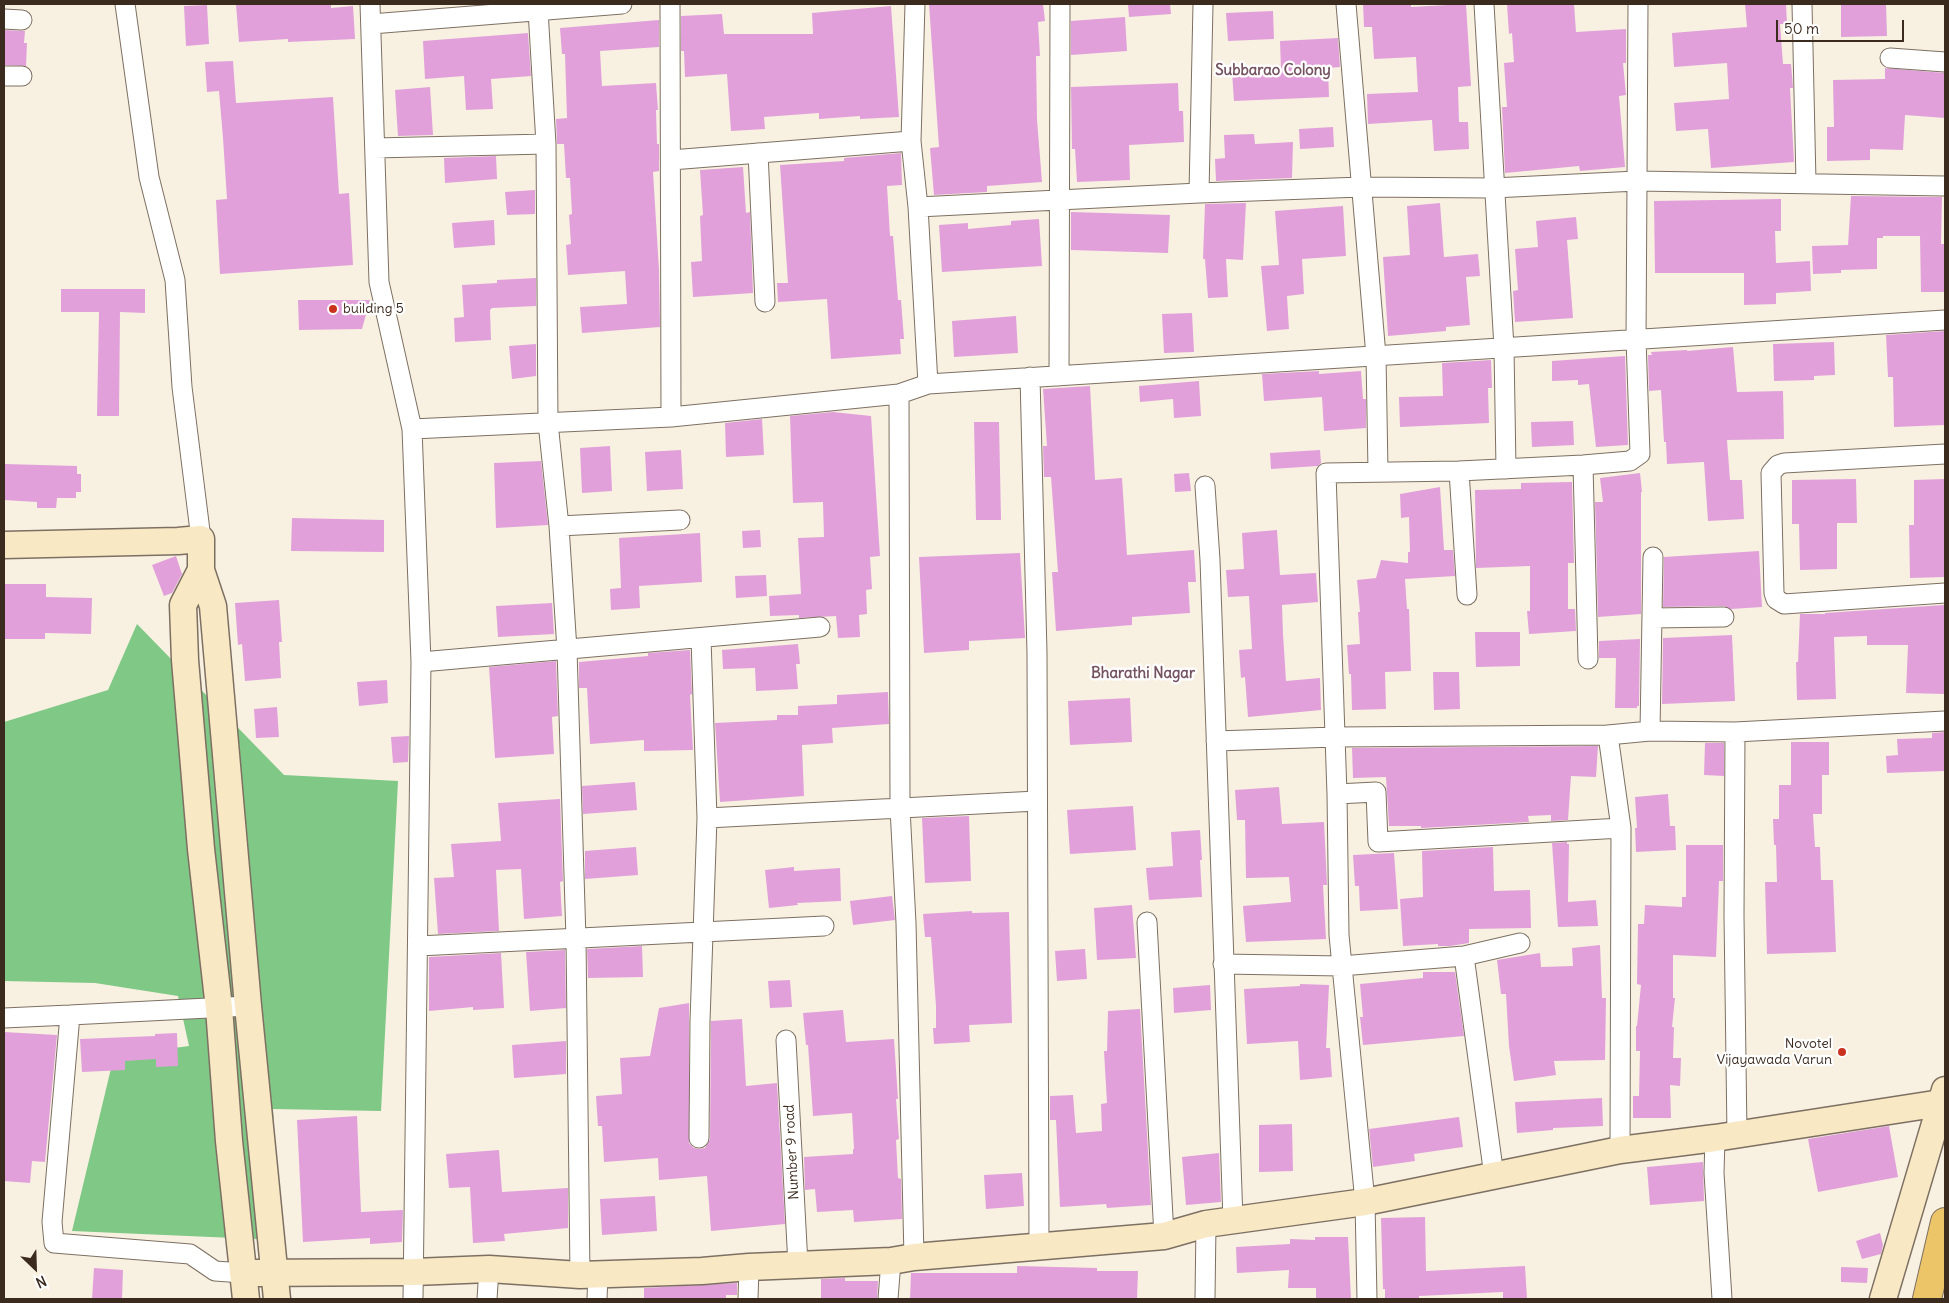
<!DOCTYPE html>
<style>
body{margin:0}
#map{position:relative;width:1949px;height:1303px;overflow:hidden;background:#f8f1e2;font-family:Delius,sans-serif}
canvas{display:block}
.frame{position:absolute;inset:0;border:5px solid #3b2a1e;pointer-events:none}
.north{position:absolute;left:10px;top:1243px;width:50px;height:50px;-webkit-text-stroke:4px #fff;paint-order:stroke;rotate:156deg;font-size:14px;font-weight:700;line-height:20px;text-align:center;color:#3b2a1e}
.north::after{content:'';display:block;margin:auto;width:18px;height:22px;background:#3b2a1e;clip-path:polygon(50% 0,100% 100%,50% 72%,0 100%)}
.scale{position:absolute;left:1776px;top:20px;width:128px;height:22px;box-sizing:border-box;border:2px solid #3b2a1e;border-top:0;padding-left:6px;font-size:15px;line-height:18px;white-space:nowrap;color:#3b2a1e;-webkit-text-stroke:4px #fff;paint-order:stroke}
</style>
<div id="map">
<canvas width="1949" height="1303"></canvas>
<div class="frame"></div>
<div class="north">N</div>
<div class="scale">50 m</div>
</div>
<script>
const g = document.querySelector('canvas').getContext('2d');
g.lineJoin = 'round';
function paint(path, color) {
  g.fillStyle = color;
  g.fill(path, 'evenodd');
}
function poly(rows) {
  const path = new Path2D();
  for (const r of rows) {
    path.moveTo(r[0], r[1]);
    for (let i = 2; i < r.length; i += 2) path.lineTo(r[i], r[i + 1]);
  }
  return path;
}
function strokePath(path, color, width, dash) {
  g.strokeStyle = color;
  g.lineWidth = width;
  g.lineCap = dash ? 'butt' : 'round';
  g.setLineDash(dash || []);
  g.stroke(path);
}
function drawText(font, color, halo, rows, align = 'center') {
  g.font = font + ' Delius,sans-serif';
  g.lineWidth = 4.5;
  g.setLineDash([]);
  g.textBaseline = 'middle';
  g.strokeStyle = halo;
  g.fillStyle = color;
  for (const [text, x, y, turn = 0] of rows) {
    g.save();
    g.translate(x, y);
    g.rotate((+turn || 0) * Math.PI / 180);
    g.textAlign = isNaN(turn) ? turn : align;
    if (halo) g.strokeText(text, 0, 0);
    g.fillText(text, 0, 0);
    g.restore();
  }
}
const green = poly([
 [137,624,284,775,398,781,381,1111,273,1109,280,1240,72,1231,114,1056,189,1046,178,996,95,983,4,981,4,722,108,690]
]);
const building = poly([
 [236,4,331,4,331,8,353,6,355,39,288,42,288,39,239,42],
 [929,4,1043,4,1045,21,1038,22,1040,56,1036,56,1037,120,1042,182,987,186,987,192,934,195,930,148,939,147],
 [1128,4,1170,4,1171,14,1129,17],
 [1363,4,1411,4,1411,7,1466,4,1471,86,1458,87,1459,122,1468,122,1469,149,1434,151,1432,120,1368,124,1367,94,1418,92,1416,57,1374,59,1372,27,1364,27],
 [1507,4,1574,4,1576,32,1626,29,1626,63,1623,63,1626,95,1619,96,1625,167,1580,171,1579,166,1505,173,1502,107,1507,107,1504,63,1514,62,1512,33,1509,34],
 [1745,4,1786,4,1787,24,1780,24,1783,64,1791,64,1793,88,1790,88,1794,162,1711,168,1708,129,1676,131,1674,103,1729,99,1727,63,1674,67,1672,33,1747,27],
 [1841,4,1886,4,1887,36,1841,37],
 [207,5,209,44,186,46,184,6],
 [891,6,899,117,860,119,860,116,819,119,819,113,764,117,765,129,731,131,727,74,685,77,684,51,681,51,681,16,722,14,724,34,813,34,812,13],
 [1273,11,1274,39,1228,41,1226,13],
 [1125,17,1127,51,1071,55,1071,21],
 [659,20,659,47,600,51,602,86,656,83,658,110,656,110,657,144,659,144,659,171,653,172,659,270,660,327,582,333,580,307,627,304,625,271,568,275,566,245,571,244,569,215,572,214,570,178,566,178,564,144,557,144,556,119,567,118,565,54,562,54,560,28],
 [4,30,25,31,24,43,27,43,26,66,4,65],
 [528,33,531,76,491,79,493,109,466,110,464,76,425,79,423,41],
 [1338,38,1340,67,1328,68,1329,97,1234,101,1232,72,1281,70,1280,41],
 [233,61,236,103,333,97,339,194,349,193,353,265,220,274,216,200,227,199,223,138,219,91,207,92,205,62],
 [1885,68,1945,73,1945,118,1905,115,1903,150,1870,149,1870,160,1827,161,1827,127,1834,127,1833,80,1885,79],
 [1178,83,1179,111,1183,111,1184,142,1129,145,1130,180,1077,182,1075,149,1072,149,1071,87],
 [430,87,433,135,398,136,395,90],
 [1333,127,1334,147,1300,149,1299,129],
 [1254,134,1255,144,1293,142,1292,178,1216,181,1215,159,1225,158,1224,135],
 [901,153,902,185,887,186,890,236,893,236,898,300,901,300,904,339,900,339,901,354,831,359,827,299,778,302,777,283,788,283,780,165,844,161,844,158],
 [496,156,497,179,445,183,444,158],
 [743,167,746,213,750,212,753,293,693,297,691,262,702,261,700,216,703,215,700,170],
 [535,190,535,214,507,215,505,192],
 [1851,196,1942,197,1941,244,1945,244,1945,292,1921,292,1920,236,1883,236,1883,238,1877,238,1877,269,1841,270,1841,273,1813,274,1812,246,1848,245],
 [1781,199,1781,231,1775,231,1776,263,1810,261,1811,291,1776,293,1776,304,1744,305,1744,273,1655,273,1654,201],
 [1246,203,1243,260,1226,259,1228,297,1208,298,1205,259,1203,259,1205,204],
 [1440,203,1444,257,1478,254,1480,276,1466,277,1470,325,1446,327,1446,331,1388,336,1383,257,1410,255,1407,206],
 [1343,206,1346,256,1302,259,1304,294,1287,296,1289,329,1267,331,1261,266,1279,265,1275,211],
 [1071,212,1170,215,1168,253,1071,250],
 [1576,217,1578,239,1567,240,1573,318,1515,322,1513,291,1518,290,1515,249,1538,247,1536,221],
 [1039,219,1042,266,942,272,939,225,968,223,968,229,1011,225,1011,221],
 [494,220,495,245,454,248,452,223],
 [536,278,536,306,492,308,490,310,491,340,455,342,454,318,464,317,462,285,497,283,497,280],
 [61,289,145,289,145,313,120,312,119,416,97,416,99,312,61,312],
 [298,300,370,300,362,329,299,330],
 [1192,313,1194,352,1164,353,1162,314],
 [1016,316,1018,353,954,357,952,321],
 [1945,331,1945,425,1894,427,1893,377,1888,377,1886,335],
 [1834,342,1835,375,1814,376,1814,380,1774,381,1773,344],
 [536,344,536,376,512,379,509,346],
 [1733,347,1737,392,1783,391,1784,439,1727,440,1730,480,1742,480,1744,519,1708,521,1704,462,1667,464,1666,442,1664,442,1661,390,1649,391,1648,355,1652,355,1651,352,1687,350,1687,351],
 [1625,356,1628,445,1596,447,1589,384,1578,385,1578,380,1552,381,1552,361],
 [1491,360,1492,388,1488,388,1489,423,1400,427,1399,397,1443,396,1442,363],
 [1319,371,1319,374,1361,371,1363,399,1366,399,1366,428,1324,431,1322,397,1264,401,1262,374],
 [1199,381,1201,416,1174,418,1173,399,1140,402,1139,386],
 [1090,386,1095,480,1122,478,1127,555,1194,550,1196,582,1188,582,1190,613,1132,617,1132,625,1056,631,1052,572,1058,572,1051,477,1044,477,1043,446,1047,446,1043,389],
 [833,412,871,416,880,556,870,557,872,589,866,590,867,614,859,615,860,637,838,638,836,616,799,618,799,615,770,616,769,596,801,594,798,538,824,537,823,502,793,503,790,416],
 [762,419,764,455,726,457,725,423],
 [1573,421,1574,445,1532,447,1531,422],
 [974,422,999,422,1001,520,976,520],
 [610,446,612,491,582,493,580,448],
 [681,450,683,489,647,491,645,452],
 [1320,450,1321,463,1318,466,1271,469,1270,453],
 [541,461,548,525,496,528,494,463],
 [4,464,77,466,77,474,81,474,81,492,76,492,76,498,57,498,56,508,37,508,37,502,4,500],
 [1189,473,1191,491,1175,492,1174,474],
 [1640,473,1642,492,1641,492,1641,614,1598,617,1595,502,1603,502,1600,478],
 [1856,479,1857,523,1837,523,1837,569,1800,570,1799,524,1792,524,1792,480],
 [1945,479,1945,577,1910,578,1909,525,1914,525,1914,480],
 [1572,482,1574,563,1568,563,1568,609,1575,609,1576,631,1529,634,1527,611,1530,611,1530,566,1476,568,1475,490,1521,489,1521,483],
 [1440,487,1444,550,1453,550,1455,576,1405,579,1407,609,1409,609,1411,671,1385,672,1386,709,1352,710,1351,674,1349,674,1347,645,1360,644,1358,612,1360,612,1357,580,1376,578,1381,560,1408,563,1408,552,1410,552,1409,517,1401,518,1400,494],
 [292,518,384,520,384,552,291,551],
 [760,530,761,547,743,548,742,531],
 [1277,530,1280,575,1316,573,1318,602,1282,605,1283,634,1286,681,1320,678,1321,710,1248,717,1245,677,1241,678,1239,650,1252,649,1249,596,1228,597,1226,570,1244,569,1242,533],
 [700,533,702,582,639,586,640,608,611,610,610,589,621,588,619,538],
 [1759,551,1762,607,1731,609,1724,606,1663,607,1664,557],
 [1020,553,1025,638,969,641,969,650,924,653,919,557],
 [176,556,182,574,172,593,164,596,152,565],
 [766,575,767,596,736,598,735,576],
 [4,584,46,584,46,597,92,598,91,634,45,633,45,639,4,639],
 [279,600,282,642,279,642,281,678,245,681,242,644,238,645,235,603],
 [552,603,554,634,498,637,496,606],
 [1944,605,1945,632,1944,694,1906,693,1908,645,1867,645,1867,636,1834,637,1836,699,1797,700,1796,662,1798,662,1800,614,1825,614,1825,613],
 [1475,632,1520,632,1520,666,1476,667],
 [1732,635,1735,701,1662,704,1663,638],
 [1640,639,1639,706,1637,706,1637,708,1615,708,1616,658,1599,658,1599,641],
 [798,644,800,664,796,664,798,689,756,691,755,668,723,669,722,650],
 [690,650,692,694,690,695,693,750,644,751,644,740,590,744,587,688,579,688,579,662,648,656,648,653],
 [556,661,558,716,552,717,554,754,495,758,489,667],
 [1433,672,1459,672,1460,709,1434,710],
 [387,680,388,703,359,706,357,682],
 [888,692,889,724,832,728,833,743,802,745,804,796,720,802,715,723,777,720,777,715,798,715,798,706,837,704,837,695],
 [1130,698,1132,742,1070,745,1068,701],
 [277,707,279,737,256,738,254,709],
 [1945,732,1945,771,1887,773,1886,756,1898,755,1897,739,1932,738,1932,733],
 [409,736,408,762,393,763,391,737],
 [1791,742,1829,742,1829,775,1822,775,1822,814,1813,814,1815,847,1820,847,1821,880,1833,880,1836,952,1767,954,1765,882,1777,882,1776,845,1774,845,1773,819,1779,819,1779,785,1791,785],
 [1705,743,1724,743,1724,776,1704,775],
 [1598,746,1596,777,1571,776,1568,820,1551,821,1551,815,1528,816,1529,822,1421,828,1421,826,1389,826,1386,777,1353,778,1352,748],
 [635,782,637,810,583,814,582,786],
 [1279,787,1282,824,1324,822,1327,885,1323,885,1326,939,1246,942,1243,906,1291,902,1289,877,1246,878,1245,820,1237,820,1235,790],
 [1668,794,1670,826,1675,826,1676,850,1636,852,1635,828,1637,828,1635,797],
 [560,799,563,881,560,882,562,916,524,919,521,869,496,870,499,931,438,934,434,878,454,877,451,844,501,841,498,803],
 [1133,806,1136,850,1070,854,1067,810],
 [969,816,971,881,925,883,922,818],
 [1200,830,1202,860,1200,860,1202,897,1149,900,1146,868,1173,866,1171,832],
 [1567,842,1567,844,1569,844,1568,902,1596,900,1598,926,1558,927,1552,843],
 [1686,845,1723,845,1723,881,1719,881,1716,957,1673,955,1673,998,1675,998,1672,1027,1674,1027,1673,1058,1681,1058,1680,1086,1670,1085,1671,1118,1633,1118,1633,1096,1639,1096,1640,1051,1636,1051,1636,1026,1637,1026,1641,985,1637,984,1638,924,1644,924,1645,905,1682,907,1682,897,1686,897],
 [636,847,638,875,585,879,585,851],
 [1493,847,1494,891,1530,890,1531,928,1469,929,1469,943,1450,946,1438,946,1438,944,1403,946,1400,899,1423,897,1422,851],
 [1394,853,1398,909,1360,911,1359,886,1355,886,1353,855],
 [794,867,794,871,840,868,841,901,797,903,798,905,769,908,765,870],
 [892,896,895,920,853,925,850,901],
 [1132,905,1136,958,1097,960,1094,908],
 [972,911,972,913,1009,912,1012,1023,969,1025,970,1042,934,1044,933,1028,936,1028,936,1006,931,937,925,937,923,914],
 [1600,945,1602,998,1606,998,1605,1060,1554,1061,1556,1075,1514,1081,1509,1046,1506,994,1501,994,1497,960,1540,953,1541,967,1573,966,1572,948],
 [642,946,643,977,588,978,587,949],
 [1085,949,1087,979,1057,981,1055,951],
 [565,950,566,1008,530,1011,526,952],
 [501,953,504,1008,473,1010,473,1007,429,1011,429,957],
 [1423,972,1455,972,1464,1036,1363,1045,1360,1017,1363,1017,1360,984,1423,978],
 [790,980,792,1007,770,1008,768,981],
 [1300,984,1329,985,1326,1048,1330,1048,1332,1077,1300,1080,1298,1041,1247,1044,1244,989,1300,986],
 [1210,985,1211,1010,1174,1013,1173,988],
 [689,1003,689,1143,694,1148,699,1149,705,1148,710,1139,711,1021,742,1019,746,1086,777,1083,785,1224,711,1231,707,1176,659,1180,658,1158,604,1162,602,1126,598,1126,596,1096,622,1094,620,1058,650,1056,659,1008],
 [1140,1009,1151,1205,1107,1208,1106,1204,1060,1207,1056,1120,1050,1120,1050,1096,1073,1095,1076,1133,1102,1131,1101,1104,1107,1103,1104,1051,1107,1051,1108,1011],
 [843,1010,846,1042,894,1039,898,1099,896,1099,899,1139,896,1140,898,1178,901,1179,902,1219,854,1222,853,1210,817,1212,815,1189,805,1190,804,1157,853,1154,853,1149,854,1149,852,1113,813,1116,808,1045,806,1045,803,1013],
 [4,1032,57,1035,45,1162,32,1161,30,1183,4,1181],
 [177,1033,178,1066,156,1067,156,1059,125,1061,125,1070,82,1072,80,1039,155,1036,155,1034],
 [566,1041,566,1074,514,1078,512,1045],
 [1602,1098,1603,1126,1553,1128,1553,1130,1517,1133,1515,1102],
 [357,1116,361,1212,403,1210,402,1242,370,1244,370,1238,303,1242,297,1120],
 [1459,1117,1463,1147,1414,1154,1415,1161,1373,1167,1369,1129],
 [1292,1124,1293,1171,1259,1172,1259,1125],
 [1889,1126,1898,1177,1818,1192,1808,1139],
 [499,1150,502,1192,568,1188,568,1228,504,1234,505,1241,473,1243,470,1187,449,1188,446,1154],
 [1219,1153,1221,1202,1186,1205,1182,1157],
 [1703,1162,1704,1201,1650,1205,1647,1167],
 [1022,1173,1024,1206,986,1209,984,1175],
 [655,1196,657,1231,602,1235,600,1199],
 [1425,1217,1426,1271,1525,1266,1527,1299,1503,1299,1503,1292,1419,1296,1419,1299,1385,1299,1385,1289,1383,1289,1381,1218],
 [1880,1233,1883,1245,1881,1254,1862,1259,1856,1241],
 [1315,1237,1348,1237,1351,1299,1316,1299,1316,1288,1288,1288,1289,1270,1237,1273,1236,1247,1290,1244,1290,1239,1315,1240],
 [1017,1266,1097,1268,1097,1271,1138,1271,1137,1299,910,1299,911,1273,1017,1273],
 [1841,1267,1868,1268,1867,1283,1841,1282],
 [94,1268,123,1270,122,1299,92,1299],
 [845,1278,845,1281,878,1281,877,1299,821,1299,821,1279],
 [737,1283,737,1295,726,1295,726,1299,644,1299,644,1288]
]);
const street = poly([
 [125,4,149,177,175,280,182,387,201,539],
 [370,4,379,282,412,429,421,662,413,1299],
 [670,4,671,417],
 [915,4,911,141,918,207,928,384],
 [1346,4,1376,356,1378,471],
 [1484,4,1504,348,1506,469],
 [1802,4,1806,182],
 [538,10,546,144,548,423,559,526,567,650,576,939,580,1275],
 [4,19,22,20],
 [371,24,622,4],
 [1890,58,1945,62],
 [4,76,22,76],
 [375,148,546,144],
 [758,153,765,302],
 [671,160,911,141],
 [1199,193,1203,4],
 [918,207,1199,193,1361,187,1493,188,1637,181,1638,4],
 [1059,376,1060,4],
 [1030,377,1037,653,1039,1246],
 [899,394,900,808,906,923,914,1257],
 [412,429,671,417,899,394,928,384,1945,320],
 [1945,454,1784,463,1778,465,1771,473,1774,593,1776,599,1784,604,1945,593],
 [1583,465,1588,659],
 [1459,471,1467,595],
 [1205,486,1210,560,1233,1220],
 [559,526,680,520],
 [1652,618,1724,617],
 [421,662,820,627],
 [1650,731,1653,557],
 [1735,732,1734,916,1737,1135],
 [1608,735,1621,828,1620,1150],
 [1216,741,1335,737,1608,735,1650,731,1735,732,1945,721],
 [1337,794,1376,792,1378,842,1621,828],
 [707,818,1037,801],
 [1147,922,1164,1236],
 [418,946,824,926],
 [1464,956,1494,1176],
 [1223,964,1341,966,1464,956,1520,943],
 [70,1015,248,1006],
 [4,1018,70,1015,52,1222,54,1243,190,1254,215,1271,243,1273],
 [786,1040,798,1265],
 [699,1138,700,1021,707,818,701,638],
 [1715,1138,1714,1173,1722,1299],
 [487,1299,489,1269],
 [597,1299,598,1274],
 [748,1299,749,1267],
 [888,1299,891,1261],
 [1205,1299,1206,1224],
 [1367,1299,1365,1202,1339,935,1337,794,1326,473,1459,471,1583,465,1630,461,1640,454,1636,339,1637,181,1945,186]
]);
const secondary = poly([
 [4,545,178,541,201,539,201,570,213,606,248,1006,277,1299],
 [201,570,183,605,185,660,201,849,219,1008,229,1141,246,1299],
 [243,1273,414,1272,489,1269,580,1275,702,1271,749,1267,891,1261,914,1257,1164,1236,1206,1224,1365,1202,1620,1150,1715,1138,1941,1103],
 [1883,1299,1945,1090]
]);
const primary = poly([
 [1927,1299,1945,1222]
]);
const markers = [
 [333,309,5,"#c8321e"],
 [1842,1052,5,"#c8321e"]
];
const poiNames = [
 ["building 5",343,309],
 ["Novotel",1832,1044,"right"],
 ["Vijayawada Varun",1832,1060,"right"]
];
const streetNames = [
 ["Number 9 road",792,1152,-93]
];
const neighbourhoodNames = [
 ["Subbarao Colony",1273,71],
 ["Bharathi Nagar",1143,674]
];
paint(green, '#7fc885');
paint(building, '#e1a0da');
strokePath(street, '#7d7063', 21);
strokePath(secondary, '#7d7063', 29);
strokePath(primary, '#7d7063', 30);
strokePath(street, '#fff', 19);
strokePath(secondary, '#f8e8c3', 26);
strokePath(primary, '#edc569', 28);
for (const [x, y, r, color] of markers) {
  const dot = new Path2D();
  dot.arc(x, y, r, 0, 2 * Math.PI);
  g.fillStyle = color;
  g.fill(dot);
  strokePath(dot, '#fff', 2);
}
drawText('14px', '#3b2a1e', '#fff', poiNames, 'left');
drawText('14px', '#3b2a1e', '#fff', streetNames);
drawText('bold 15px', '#755360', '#fff', neighbourhoodNames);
</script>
